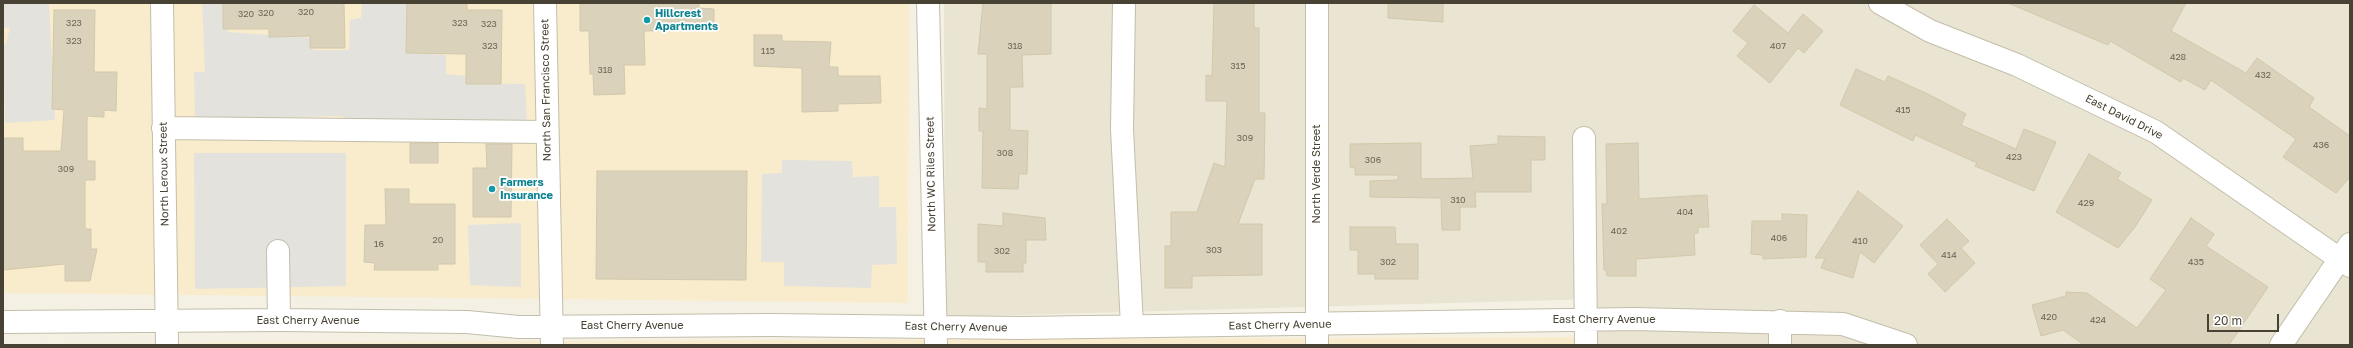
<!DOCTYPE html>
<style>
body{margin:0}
#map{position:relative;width:2353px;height:348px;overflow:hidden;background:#f4f1e4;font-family:"Golos Text",sans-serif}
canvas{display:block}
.frame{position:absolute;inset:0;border:4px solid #474233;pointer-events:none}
.scale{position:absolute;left:2207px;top:314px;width:72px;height:18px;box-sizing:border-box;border:2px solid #474233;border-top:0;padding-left:5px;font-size:12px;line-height:14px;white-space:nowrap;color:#474233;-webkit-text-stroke:3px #fff;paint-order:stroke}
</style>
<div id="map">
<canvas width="2353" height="348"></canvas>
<div class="frame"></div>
<div class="scale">20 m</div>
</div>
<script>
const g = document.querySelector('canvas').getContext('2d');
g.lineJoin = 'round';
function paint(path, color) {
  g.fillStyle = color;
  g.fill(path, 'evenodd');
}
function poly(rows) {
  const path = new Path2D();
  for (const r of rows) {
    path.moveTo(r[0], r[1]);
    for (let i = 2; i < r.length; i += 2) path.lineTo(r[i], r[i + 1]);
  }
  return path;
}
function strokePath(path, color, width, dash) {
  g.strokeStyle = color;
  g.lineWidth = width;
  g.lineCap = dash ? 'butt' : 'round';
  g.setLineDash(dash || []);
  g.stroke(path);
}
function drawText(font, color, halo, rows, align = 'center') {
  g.font = font + ' "Golos Text",sans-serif';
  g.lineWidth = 3.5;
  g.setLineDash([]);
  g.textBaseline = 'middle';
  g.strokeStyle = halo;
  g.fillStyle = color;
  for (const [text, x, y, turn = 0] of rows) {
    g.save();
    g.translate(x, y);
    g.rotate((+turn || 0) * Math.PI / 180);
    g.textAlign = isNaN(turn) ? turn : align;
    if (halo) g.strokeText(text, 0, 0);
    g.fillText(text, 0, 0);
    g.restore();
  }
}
const residential = poly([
 [944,3,2350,3,2350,345,1597,345,1595,299,945,317]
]);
const commercial = poly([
 [3,3,909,3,908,303,3,293],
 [1575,337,1575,345,3,343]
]);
const parking = poly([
 [3,3,49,3,55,120,5,123,3,44,6,44,10,28,3,27],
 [202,3,225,3,228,32,313,38,313,50,349,50,350,20,361,18,362,3,413,3,411,53,446,55,446,74,466,76,466,83,525,84,527,123,353,122,341,116,195,120,194,72,205,72],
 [194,153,346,153,346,286,195,289],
 [782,160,852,161,853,177,879,176,879,207,896,207,897,264,872,265,871,288,784,286,784,262,761,262,762,174,782,173],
 [521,223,521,287,470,285,468,225]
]);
const building = poly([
 [223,3,344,3,345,48,310,48,310,36,269,37,269,29,223,29,223,3],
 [407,3,467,3,467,10,502,10,501,84,466,84,466,54,406,53,407,3],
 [580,3,699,3,699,8,714,9,714,30,644,31,645,65,624,65,625,94,594,95,593,74,590,74,589,31,580,31,580,3],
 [983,3,1051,3,1051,54,1022,55,1023,87,1010,87,1010,130,1028,131,1027,174,1019,174,1018,189,982,188,983,131,979,131,979,108,987,109,987,54,978,54,983,3],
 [1214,3,1254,3,1254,28,1259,28,1259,113,1265,113,1264,179,1255,179,1238,224,1262,224,1262,275,1192,276,1192,288,1165,288,1165,246,1171,246,1171,212,1197,212,1214,163,1225,167,1227,101,1206,101,1206,75,1212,76,1214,3],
 [1388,3,1443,3,1443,22,1388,18,1388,3],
 [2008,3,2186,3,2171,31,2246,73,2257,58,2314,98,2309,107,2350,136,2350,177,2336,193,2283,157,2296,139,2211,80,2205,90,2183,78,2181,82,2110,41,2108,45,2008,3],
 [1754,5,1788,33,1803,14,1823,31,1804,53,1798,48,1770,83,1737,56,1748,43,1733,31,1754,5],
 [54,10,95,10,94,72,117,72,116,111,104,110,104,117,87,116,87,161,95,161,95,180,85,180,85,229,91,229,91,249,97,249,90,281,65,281,65,264,3,270,3,138,23,138,23,151,61,151,64,110,52,109,54,10],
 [754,35,782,35,782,41,831,42,829,67,838,67,838,76,880,76,881,103,838,104,838,111,802,112,802,68,754,66,754,35],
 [1856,69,1885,82,1888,76,1928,94,1966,114,1961,125,2016,149,2024,129,2056,142,2034,191,1975,166,1977,163,1915,135,1913,141,1840,105,1856,69],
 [1498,136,1545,137,1545,160,1531,160,1531,192,1475,192,1476,207,1460,207,1460,230,1442,230,1441,198,1370,197,1370,181,1398,180,1398,175,1355,175,1355,168,1350,167,1350,144,1421,143,1421,179,1473,178,1470,146,1498,144,1498,136],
 [410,143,438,143,438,163,410,163,410,143],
 [1638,143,1639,199,1707,195,1709,227,1698,227,1698,233,1694,233,1695,255,1636,259,1636,276,1607,276,1606,270,1604,270,1602,204,1607,204,1606,144,1638,143],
 [486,144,512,144,511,217,473,217,473,168,487,168,486,144],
 [2089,154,2121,173,2117,179,2152,200,2135,227,2118,248,2056,212,2089,154],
 [597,171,747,171,746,280,596,279,597,171],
 [385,189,409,189,409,204,455,204,455,264,438,264,438,270,374,270,375,263,364,262,365,225,386,225,385,189],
 [1858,191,1903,226,1874,263,1860,252,1853,278,1821,268,1825,258,1815,258,1858,191],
 [1003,213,1045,218,1046,240,1026,240,1026,263,1023,263,1023,272,986,272,986,262,978,262,978,224,1003,226,1003,213],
 [1782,214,1807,215,1806,257,1763,259,1763,255,1751,254,1752,221,1782,221,1782,214],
 [2191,218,2214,234,2206,246,2268,287,2229,345,2084,345,2063,330,2041,336,2032,305,2066,296,2066,292,2087,293,2137,328,2166,290,2150,279,2191,218],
 [1947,219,1969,241,1961,248,1975,263,1945,292,1928,274,1938,264,1920,245,1947,219],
 [1350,227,1395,227,1396,244,1418,244,1418,279,1375,279,1375,274,1358,274,1358,250,1350,250,1350,227]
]);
const minor = poly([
 [162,3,167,345],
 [545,3,552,345],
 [928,3,936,345],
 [1124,3,1122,129,1132,326],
 [1880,3,1930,31,2017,65,2156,132,2350,266],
 [163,128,546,132],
 [1584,138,1586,345],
 [278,251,279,320],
 [1780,321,1780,345],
 [3,322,279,320,467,322,519,327,769,325,1020,328,1634,319,1843,324,1906,345],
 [1317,345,1317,3],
 [2281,345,2350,244]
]);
const markers = [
 [647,20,4,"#0f9aa8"],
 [492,189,4,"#0f9aa8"]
];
const numberNames = [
 ["320",306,12],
 ["320",266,13],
 ["320",246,14],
 ["323",74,23],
 ["323",460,23],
 ["323",489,24],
 ["323",74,41],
 ["323",490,46],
 ["318",1015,46],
 ["407",1778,46],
 ["115",768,51],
 ["428",2178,57],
 ["315",1238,66],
 ["318",605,70],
 ["432",2263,75],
 ["415",1903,110],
 ["309",1245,138],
 ["436",2321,145],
 ["308",1005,153],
 ["423",2014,157],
 ["306",1373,160],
 ["309",66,169],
 ["310",1458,200],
 ["429",2086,203],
 ["404",1685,212],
 ["402",1619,231],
 ["406",1779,238],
 ["20",438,240],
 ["410",1860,241],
 ["16",379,244],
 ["303",1214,250],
 ["302",1002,251],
 ["414",1949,255],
 ["302",1388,262],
 ["435",2196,262],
 ["420",2049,317],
 ["424",2098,320]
];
const cultureNames = [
 ["Hillcrest",655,14],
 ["Apartments",655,27],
 ["Farmers",500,183],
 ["Insurance",500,196]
];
const streetNames = [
 ["North San Francisco Street",546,90,-91],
 ["East David Drive",2124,117,27],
 ["North Leroux Street",164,174,-91],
 ["North WC Riles Street",931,174,-91],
 ["North Verde Street",1317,174,-90],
 ["East Cherry Avenue",1604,320],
 ["East Cherry Avenue",308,321],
 ["East Cherry Avenue",1280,325,-1],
 ["East Cherry Avenue",632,326],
 ["East Cherry Avenue",956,327,1]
];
paint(residential, '#e9e5d2');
paint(commercial, '#f9eccd');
paint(parking, '#e4e2dd');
paint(building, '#dad2bb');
strokePath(building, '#d2c8ab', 1);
strokePath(minor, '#c3bea9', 24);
strokePath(minor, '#fff', 22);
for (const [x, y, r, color] of markers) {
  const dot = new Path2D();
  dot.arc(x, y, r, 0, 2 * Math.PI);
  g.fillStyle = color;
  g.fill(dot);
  strokePath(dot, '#fff', 1.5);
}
drawText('9px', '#6c6655', null, numberNames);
drawText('bold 11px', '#0d838f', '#fff', cultureNames, 'left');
drawText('11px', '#474233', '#fff', streetNames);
</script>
